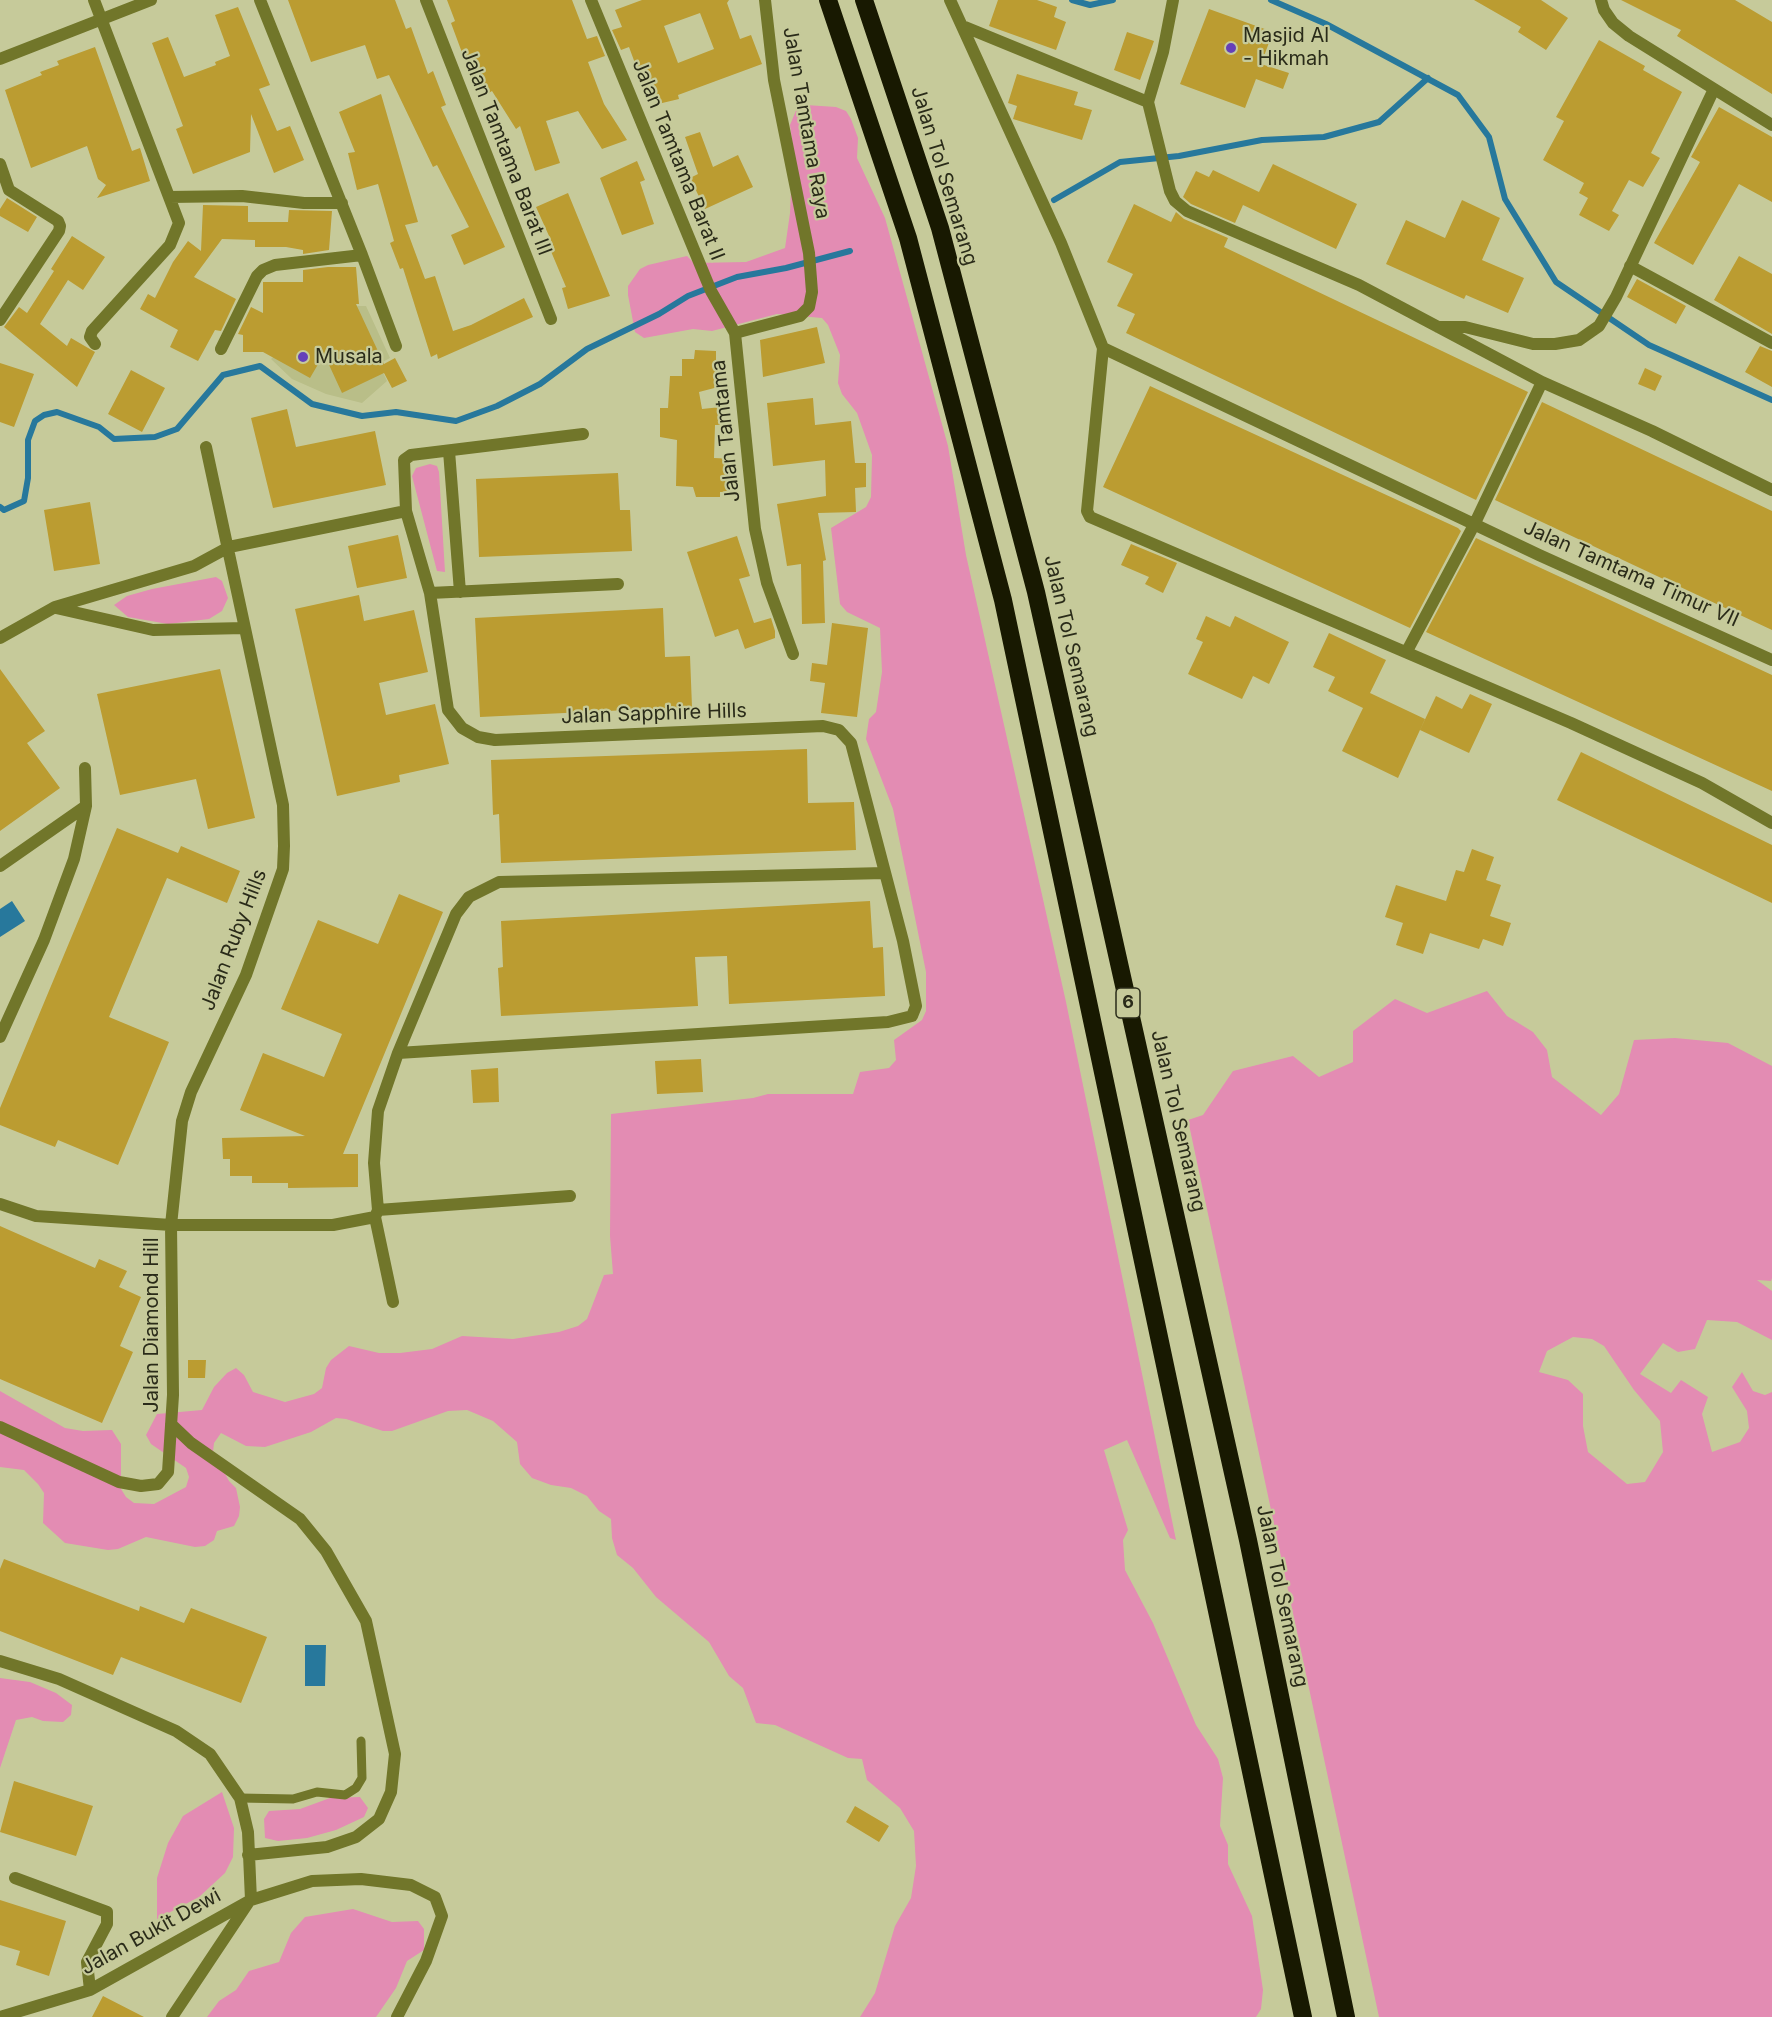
<!DOCTYPE html>
<style>
body{margin:0}
canvas{display:block;background:#c6ca9a}
</style>
<canvas width="1772" height="2017"></canvas>
<script>
const g = document.querySelector('canvas').getContext('2d');
g.lineJoin = 'round';
function paint(path, color) {
  g.fillStyle = color;
  g.fill(path, 'evenodd');
}
function poly(rows) {
  const path = new Path2D();
  for (const r of rows) {
    path.moveTo(r[0], r[1]);
    for (let i = 2; i < r.length; i += 2) path.lineTo(r[i], r[i + 1]);
  }
  return path;
}
function strokePath(path, color, width, dash) {
  g.strokeStyle = color;
  g.lineWidth = width;
  g.lineCap = dash ? 'butt' : 'round';
  g.setLineDash(dash || []);
  g.stroke(path);
}
function drawText(font, color, halo, rows, align = 'center') {
  g.font = font + ' Inter,sans-serif';
  g.lineWidth = 4.5;
  g.setLineDash([]);
  g.textBaseline = 'middle';
  g.strokeStyle = halo;
  g.fillStyle = color;
  for (const [text, x, y, turn = 0] of rows) {
    g.save();
    g.translate(x, y);
    g.rotate((+turn || 0) * Math.PI / 180);
    g.textAlign = isNaN(turn) ? turn : align;
    if (halo) g.strokeText(text, 0, 0);
    g.fillText(text, 0, 0);
    g.restore();
  }
}
const built = poly([
 [358,306,366,306,390,358,379,364,387,381,362,403,326,394,292,379,271,359,299,334]
]);
const green = poly([
 [806,105,836,107,846,111,851,119,858,138,857,158,885,218,948,446,966,555,1066,1002,1176,1540,1170,1538,1127,1440,1104,1450,1128,1530,1123,1540,1125,1570,1153,1623,1196,1725,1218,1759,1223,1778,1220,1826,1228,1845,1228,1864,1252,1916,1263,1990,1261,2009,1256,2017,860,2017,875,1993,895,1926,911,1898,916,1866,914,1831,900,1808,867,1780,862,1759,848,1758,775,1725,756,1723,743,1688,729,1676,709,1642,656,1597,633,1568,617,1555,612,1538,611,1519,599,1511,587,1496,571,1488,551,1485,532,1478,520,1464,517,1442,493,1421,467,1410,448,1411,392,1431,383,1431,346,1419,336,1418,311,1432,265,1447,246,1446,221,1433,214,1443,213,1452,229,1481,236,1488,240,1507,239,1516,234,1526,217,1531,214,1540,205,1546,195,1547,146,1537,118,1549,108,1550,65,1543,43,1523,44,1493,38,1484,24,1470,0,1467,0,1391,65,1428,83,1431,112,1430,121,1444,121,1489,126,1497,134,1503,154,1504,186,1487,189,1477,186,1468,151,1444,146,1435,157,1414,202,1410,214,1387,227,1373,236,1368,244,1375,253,1392,285,1402,314,1394,322,1388,326,1368,331,1360,349,1346,379,1353,400,1353,432,1349,462,1336,513,1339,559,1332,578,1326,587,1319,604,1275,613,1274,610,1236,611,1114,753,1098,768,1094,853,1094,860,1072,889,1068,896,1060,894,1040,922,1020,926,1011,926,972,908,883,893,809,866,739,869,719,876,712,882,672,880,628,847,612,840,604,831,528,866,507,871,497,872,455,857,413,842,394,838,383,840,355,828,325,822,318,777,314,712,331,693,329,644,338,635,332,628,295,628,286,640,269,648,265,687,256,694,263,746,262,785,248,790,213,793,148,790,125,797,108],
 [430,464,437,466,439,472,445,572,437,571,412,476,416,468],
 [216,577,222,581,228,598,222,611,209,619,168,624,128,617,114,605,127,596,152,589],
 [1487,991,1507,1016,1533,1032,1547,1050,1552,1077,1601,1115,1619,1094,1634,1040,1675,1038,1728,1043,1772,1066,1772,1278,1771,1281,1757,1280,1772,1291,1772,1340,1737,1322,1707,1320,1695,1349,1678,1352,1663,1343,1640,1374,1671,1393,1681,1380,1708,1397,1702,1414,1712,1452,1740,1442,1749,1428,1747,1411,1732,1387,1742,1372,1753,1391,1765,1395,1772,1392,1772,2017,1379,2017,1188,1120,1203,1115,1233,1071,1293,1056,1319,1077,1353,1062,1353,1031,1395,999,1427,1013],
 [1573,1337,1592,1339,1604,1346,1634,1390,1660,1421,1663,1452,1645,1482,1627,1484,1588,1452,1583,1426,1583,1394,1568,1380,1539,1372,1547,1351],
 [0,1678,30,1682,56,1693,72,1705,71,1715,63,1722,43,1721,32,1717,16,1720,0,1768],
 [222,1792,234,1828,233,1857,225,1873,199,1897,157,1919,157,1878,168,1843,183,1816],
 [360,1797,368,1808,364,1817,336,1830,307,1838,278,1841,265,1838,264,1819,269,1811,300,1809,330,1798],
 [353,1909,392,1922,418,1921,424,1929,424,1950,407,1961,396,1988,376,2017,207,2017,219,2001,236,1990,249,1971,279,1962,291,1933,305,1917]
]);
const water = poly([
 [12,901,25,921,0,937,0,909],
 [305,1645,326,1645,325,1686,305,1686]
]);
const stream = poly([
 [1072,0,1090,5,1113,0],
 [1271,0,1326,24,1458,95,1489,137,1505,199,1556,282,1649,345,1772,400],
 [1054,200,1120,162,1179,156,1262,140,1324,137,1379,122,1428,78],
 [0,507,4,510,24,501,28,478,28,440,35,421,44,415,57,412,99,427,114,439,155,437,177,429,223,375,260,366,312,404,362,416,396,412,456,421,497,406,540,384,587,349,659,314,688,296,737,277,786,268,850,251]
]);
const building = poly([
 [288,0,395,0,406,29,411,27,428,74,433,71,446,105,441,107,505,247,464,265,451,235,469,227,437,165,433,167,389,75,377,79,365,45,311,62],
 [447,0,572,0,587,39,597,36,605,56,588,62,604,104,627,140,602,149,578,111,546,121,560,163,535,171,520,126,516,129,492,91,487,94,472,55,464,58,451,23,455,21],
 [642,0,729,0,727,3,740,39,751,35,762,64,678,95,679,99,658,104,653,82,643,85,629,47,621,50,612,30,622,27,615,10],
 [700,13,714,49,678,63,664,26],
 [998,0,1037,0,1057,7,1054,17,1066,22,1056,50,989,26],
 [1474,0,1541,0,1568,18,1546,50,1518,32,1521,27],
 [1621,0,1735,0,1772,22,1772,94,1677,36,1681,30],
 [238,7,270,85,259,89,277,131,290,126,304,160,274,173,251,114,250,152,193,174,176,129,183,126,152,43,168,37,184,77,216,65,215,62,230,56,215,15],
 [1209,9,1273,32,1261,64,1289,73,1283,89,1256,79,1245,108,1180,84],
 [1127,32,1154,41,1140,80,1114,70],
 [1599,40,1645,66,1643,70,1682,92,1651,153,1660,158,1643,187,1629,180,1612,211,1619,215,1609,231,1579,215,1588,198,1579,193,1584,183,1543,160,1564,121,1556,117],
 [95,47,132,151,140,148,150,181,97,198,106,185,98,179,87,146,31,168,5,90,42,75,40,72,59,65,57,61],
 [1017,74,1078,92,1074,105,1092,110,1082,140,1013,119,1017,106,1008,103],
 [381,94,418,222,405,225,425,279,435,276,453,331,471,325,524,298,533,317,438,359,437,354,431,357,403,268,400,269,390,243,394,241,378,184,357,190,348,153,355,152,339,112],
 [1719,107,1772,137,1772,202,1739,184,1693,265,1654,243,1700,162,1691,157],
 [700,132,713,167,738,155,753,187,705,209,690,178,698,174,685,137],
 [637,161,645,180,640,182,654,224,622,235,600,178],
 [1273,164,1357,204,1336,249,1243,205,1235,223,1191,204,1183,197,1196,171,1209,177,1213,170,1259,192],
 [568,193,610,296,568,309,562,288,566,287,550,249,554,247,536,207],
 [7,198,37,217,28,232,0,216,0,209],
 [1462,200,1500,218,1482,260,1524,278,1508,313,1466,295,1464,299,1386,264,1406,220,1445,238],
 [1134,204,1171,222,1176,212,1184,219,1228,238,1224,247,1528,392,1476,500,1126,333,1135,314,1117,306,1133,274,1107,262],
 [203,205,248,206,248,222,288,222,289,210,332,211,329,250,303,254,303,250,286,247,255,247,255,240,222,239,194,277,236,299,221,331,215,330,198,361,170,347,178,330,140,309,148,294,155,298,173,262,188,241,201,251],
 [72,236,105,257,83,290,68,280,40,324,67,346,71,338,95,352,77,387,4,327,19,307,27,313,54,271,51,269],
 [1739,256,1772,274,1772,334,1714,300],
 [328,267,356,267,359,304,356,304,384,364,395,358,407,381,392,388,384,373,342,393,324,354,310,378,263,352,243,352,243,335,238,334,251,307,263,313,263,282,303,282,303,270],
 [1637,279,1686,306,1676,324,1627,297],
 [817,327,825,363,763,377,760,340],
 [1760,346,1772,351,1772,387,1745,372],
 [695,350,716,351,716,360,724,361,722,386,699,392,702,409,721,407,720,425,715,425,714,458,735,459,735,492,720,492,720,497,696,497,693,487,676,486,677,440,660,437,660,408,668,408,670,376,682,376,682,359,694,359],
 [0,363,34,374,14,427,0,422],
 [1645,368,1662,376,1655,391,1638,384],
 [131,370,165,388,142,432,108,414],
 [1150,386,1458,528,1461,531,1410,628,1103,487],
 [813,398,815,425,851,421,855,463,866,463,866,487,855,488,856,512,818,513,826,560,823,561,825,623,802,624,801,564,787,566,777,504,826,496,825,460,773,466,767,403],
 [1542,402,1772,511,1772,630,1495,500],
 [287,409,296,447,375,431,386,485,273,508,251,418],
 [618,473,620,510,630,510,632,551,479,557,476,479],
 [90,502,100,564,54,571,44,510],
 [398,535,407,578,357,588,348,546],
 [737,536,750,576,739,579,754,623,771,618,775,631,775,638,745,649,738,629,715,637,687,552],
 [1476,538,1772,675,1772,791,1426,632],
 [1131,544,1177,563,1163,593,1145,584,1149,577,1121,565],
 [359,595,364,621,414,610,428,672,379,683,386,715,435,704,449,764,399,775,400,782,337,796,295,609],
 [663,608,665,657,690,656,692,707,480,717,475,618],
 [1206,616,1230,627,1235,616,1289,642,1269,684,1253,676,1242,699,1188,674,1203,642,1196,639],
 [832,623,868,628,857,717,821,713,825,683,810,681,812,663,827,665],
 [1329,633,1386,660,1370,693,1425,719,1398,778,1342,751,1363,708,1328,691,1335,677,1313,667],
 [0,669,45,731,27,743,60,788,0,831],
 [220,669,255,818,208,829,196,779,120,795,97,694],
 [1470,694,1492,704,1469,753,1420,730,1436,696,1462,709],
 [807,749,808,803,854,802,856,850,501,863,499,814,493,815,491,760],
 [1581,752,1772,845,1772,903,1557,800],
 [117,828,178,853,181,846,240,871,227,903,167,878,109,1017,169,1042,118,1165,58,1140,55,1147,0,1125,0,1108],
 [1472,849,1494,857,1486,880,1501,885,1490,916,1511,923,1503,946,1483,939,1479,949,1430,933,1423,954,1396,945,1403,923,1385,917,1396,885,1446,901,1456,870,1464,872],
 [399,894,443,912,343,1154,358,1154,358,1187,288,1188,288,1183,252,1183,252,1176,230,1176,230,1159,223,1159,222,1138,305,1136,240,1110,263,1053,324,1077,342,1034,281,1009,318,920,378,944],
 [870,901,873,948,883,947,885,996,729,1004,727,956,695,957,698,1006,501,1016,498,968,503,967,501,921],
 [701,1059,703,1092,657,1094,655,1061],
 [498,1068,499,1102,473,1103,471,1070],
 [0,1226,95,1268,99,1259,127,1271,119,1287,141,1297,120,1346,133,1352,102,1423,0,1379],
 [188,1360,206,1360,205,1378,188,1378],
 [4,1559,139,1611,140,1606,184,1623,191,1608,267,1637,241,1703,121,1657,113,1675,0,1631,0,1569],
 [14,1781,93,1806,76,1856,0,1832],
 [855,1806,889,1826,879,1842,846,1822],
 [0,1900,66,1921,49,1976,16,1965,20,1951,0,1945],
 [103,1996,144,2017,92,2017]
]);
const service = poly([
 [240,1798,293,1799,317,1792,345,1795,356,1788,362,1778,361,1741]
]);
const minor = poly([
 [94,0,179,223,170,245,92,331,90,337,95,344],
 [260,0,362,255,396,346],
 [426,0,551,319],
 [591,0,711,291,735,333,755,529,767,583,793,654],
 [950,0,1061,243,1103,348,1087,511,1090,517,1571,723,1702,783,1772,823],
 [1601,0,1604,10,1613,23,1629,36,1772,125],
 [965,27,1148,102,1170,191,1175,201,1187,211,1359,285,1542,382,1652,431,1772,490],
 [0,59,151,0],
 [1148,102,1163,52,1173,0],
 [0,164,9,190,58,221,60,226,59,231,0,320],
 [169,197,242,196,304,203,342,203],
 [1630,266,1772,343],
 [1438,327,1465,327,1533,344,1555,344,1579,340,1599,326,1616,297,1714,89],
 [735,333,800,316,809,307,812,292,809,253,774,80,765,0],
 [1103,348,1539,555,1772,660],
 [221,349,257,276,263,270,275,265,362,255],
 [449,451,460,592],
 [430,593,618,584],
 [56,608,153,630,245,628],
 [0,638,55,607,194,566,229,547,406,511],
 [1407,651,1475,523,1542,382],
 [85,768,86,806],
 [0,866,86,806,74,859,44,940,0,1037],
 [398,1053,888,1022,912,1016,916,1006,903,941,851,743,839,730,823,726,495,740,478,737,462,728,448,710,430,593,406,511,404,460,411,455,583,434],
 [0,1204,36,1216,171,1225,333,1225,375,1217,378,1210,374,1163,378,1111,398,1053,456,914,469,897,499,882,885,873],
 [378,1210,570,1196],
 [375,1217,393,1302],
 [171,1424,191,1443,300,1519,326,1551,366,1621,395,1754,391,1792,379,1819,356,1837,327,1847,248,1855],
 [0,1427,119,1482,141,1486,158,1484,168,1472,173,1395,171,1225,182,1121,191,1092,246,975,283,869,284,846,283,805,206,447],
 [0,1661,59,1679,176,1731,210,1754,240,1798,248,1832,251,1900],
 [15,1878,107,1912,107,1924,87,1962,90,1990],
 [0,2017,90,1990,251,1900,312,1881,361,1879,411,1885,435,1897,442,1916,426,1961,397,2017],
 [172,2017,248,1903]
]);
const motorway = poly([
 [828,0,908,238,1003,600,1303,2017],
 [864,0,940,228,1036,592,1248,1540,1346,2017]
]);
const markers = [
 [1231,48,6,"#6540b9"],
 [303,357,6,"#6540b9"]
];
const shields = [
 [1128,1003,24]
];
const shieldNames = [
 ["6",1128,1003]
];
const poiNames = [
 ["Masjid Al",1243,36],
 ["- Hikmah",1243,59],
 ["Musala",315,357]
];
const streetNames = [
 ["Jalan Tamtama Raya",806,123,80],
 ["Jalan Tamtama Barat III",506,152,69],
 ["Jalan Tamtama Barat II",678,160,68],
 ["Jalan Tol Semarang",944,176,73],
 ["Jalan Tamtama",726,431,-96],
 ["Jalan Tamtama Timur VII",1631,574,24],
 ["Jalan Tol Semarang",1071,646,77],
 ["Jalan Sapphire Hills",654,714,-2],
 ["Jalan Ruby Hills",234,940,-69],
 ["Jalan Tol Semarang",1178,1121,77],
 ["Jalan Diamond Hill",152,1325,-90],
 ["Jalan Tol Semarang",1282,1596,78],
 ["Jalan Bukit Dewi",151,1932,-29]
];
paint(built, '#b9be88');
paint(green, '#e38cb3');
paint(water, '#27789c');
strokePath(stream, '#27789c', 6);
paint(building, '#bb9c31');
strokePath(service, '#71762a', 9);
strokePath(minor, '#71762a', 12);
strokePath(motorway, '#181901', 18);
for (const [x, y, r, color] of markers) {
  const dot = new Path2D();
  dot.arc(x, y, r, 0, 2 * Math.PI);
  g.fillStyle = color;
  g.fill(dot);
  strokePath(dot, '#c6ca9a', 2);
}
for (const [x, y, w] of shields) {
  const box = new Path2D();
  box.roundRect(x - w / 2, y - 15, w, 30, 4.5);
  g.fillStyle = '#c6ca9a';
  g.fill(box);
  strokePath(box, '#2a2b19', 1.5);
}
drawText('bold 18px', '#2a2b19', null, shieldNames);
drawText('20px', '#2a2b19', '#c6ca9a', poiNames, 'left');
drawText('20px', '#2a2b19', '#c6ca9a', streetNames);
</script>
